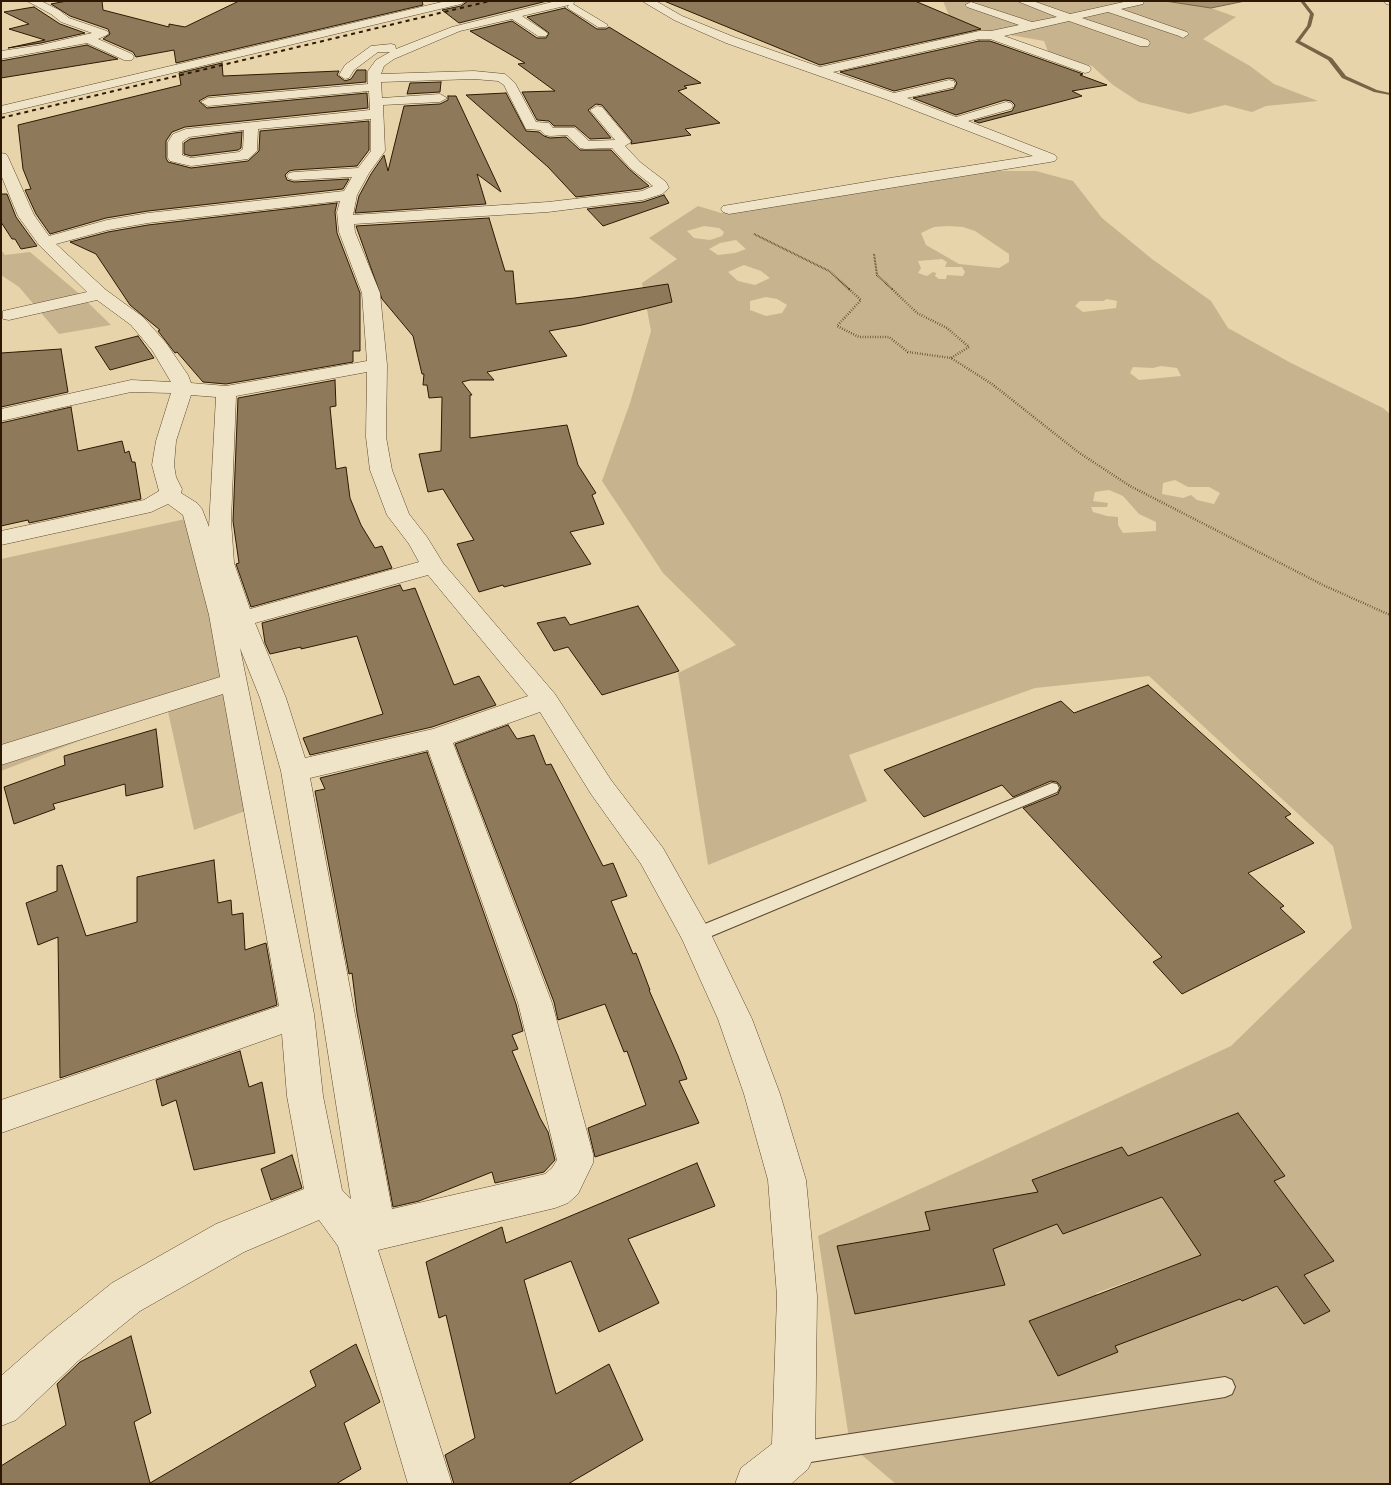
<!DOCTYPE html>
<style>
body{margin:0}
#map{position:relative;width:1391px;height:1485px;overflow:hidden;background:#e7d4aa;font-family:"IM FELL French Canon",serif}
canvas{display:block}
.frame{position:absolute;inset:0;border:2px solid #2d1903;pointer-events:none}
</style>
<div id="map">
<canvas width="1391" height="1485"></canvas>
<div class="frame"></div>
</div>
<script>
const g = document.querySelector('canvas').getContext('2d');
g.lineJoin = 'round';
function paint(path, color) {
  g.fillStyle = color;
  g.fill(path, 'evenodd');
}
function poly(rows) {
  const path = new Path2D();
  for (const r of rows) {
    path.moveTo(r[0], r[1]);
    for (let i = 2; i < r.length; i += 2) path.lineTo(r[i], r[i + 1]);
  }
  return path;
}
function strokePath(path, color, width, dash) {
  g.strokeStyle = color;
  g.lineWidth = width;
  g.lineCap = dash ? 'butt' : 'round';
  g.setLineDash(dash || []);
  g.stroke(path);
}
const green = poly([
 [943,1,1165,1,1211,8,1236,17,1203,39,1250,66,1274,84,1318,101,1266,106,1252,112,1225,105,1189,114,1139,102,1113,85,1092,66,1049,54,1044,41,982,30,936,43,918,33,952,23],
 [984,171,1036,171,1073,181,1102,218,1152,259,1211,301,1228,328,1291,363,1383,408,1390,414,1390,1484,896,1484,850,1445,818,1236,1231,1046,1352,928,1333,846,1149,676,1035,688,849,755,867,801,708,865,678,673,736,645,663,573,602,481,630,403,651,331,642,283,677,259,649,238,698,206,721,213],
 [704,226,719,228,724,232,722,236,710,240,694,238,687,231],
 [948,226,963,227,975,231,1009,254,1009,262,999,268,959,264,926,245,921,233,934,227],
 [736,240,746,249,735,253,718,255,709,249,720,243],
 [942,259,947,262,945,267,962,267,965,272,963,276,947,275,946,279,939,279,935,276,936,273,933,272,927,276,918,273,921,268,918,261],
 [744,265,761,271,770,278,755,285,738,281,728,272],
 [766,297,777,299,787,305,782,313,766,316,750,310,750,301],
 [1107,299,1117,301,1116,308,1083,312,1075,306,1080,301,1103,301],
 [1161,366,1177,368,1181,376,1139,380,1130,373,1133,367,1153,368],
 [1175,480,1188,487,1209,487,1220,493,1214,504,1197,500,1191,495,1183,498,1162,494,1163,483],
 [1109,490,1123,496,1139,514,1156,522,1156,531,1123,533,1118,525,1118,517,1107,516,1093,512,1091,507,1107,507,1108,503,1093,501,1095,492],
 [1238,1113,1285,1176,1274,1181,1334,1261,1304,1275,1330,1311,1304,1323,1277,1286,1242,1301,1185,1217,1177,1220,1133,1154],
 [1122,1147,1156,1199,1063,1234,1032,1180],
 [994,1200,989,1239,1005,1285,855,1314,838,1246,930,1230,925,1212],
 [1006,1202,1045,1229,1026,1236],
 [1200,1256,1229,1303,1122,1343,1096,1293],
 [1088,1298,1118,1352,1058,1376,1029,1321],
 [1,250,5,255,30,252,76,291,111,325,59,334,19,287,1,275],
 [190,518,256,807,194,830,167,707,1,771,1,559]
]);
const water = poly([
 [1165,1,1245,1,1211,8,1165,1]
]);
const stream = poly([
 [1300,1,1304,1,1314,14,1311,26,1300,41,1332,58,1346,76,1377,90,1390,93,1390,95,1374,92,1342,78,1328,60,1295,42,1307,26,1310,14,1300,1]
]);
const building = poly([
 [67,1,102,1,103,10,169,27,169,24,185,27,239,1,422,1,423,5,176,63,174,50,136,57,133,52,103,39,110,34,108,29,70,16,51,4,67,1],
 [468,1,547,1,459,23,442,10,461,6,468,1],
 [664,1,915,1,981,29,820,65,664,1],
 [34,7,60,24,85,33,41,43,8,48,45,40,9,29,29,24,4,12,34,7],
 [565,8,597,29,606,29,609,27,701,83,684,86,687,88,678,91,720,123,685,129,691,135,631,144,632,141,602,105,596,104,588,110,611,138,590,139,575,126,554,126,549,121,537,120,522,92,555,91,518,64,525,63,470,31,512,21,537,38,546,38,549,33,527,17,565,8],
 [979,41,990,41,1083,74,1080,75,1107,85,1072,91,1082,96,979,123,974,121,1012,111,1015,105,1011,101,1005,100,956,115,913,98,954,89,957,83,954,79,949,78,894,91,840,72,979,41],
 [87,45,118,59,1,78,1,61,87,45],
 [222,63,223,76,339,71,337,75,345,81,351,79,357,70,366,70,366,82,208,96,199,101,207,108,367,93,368,108,185,127,172,132,166,141,166,158,168,162,191,168,248,161,259,151,260,131,369,121,369,150,357,166,294,170,289,171,285,175,287,180,294,182,349,179,343,189,148,211,106,218,50,234,36,214,25,190,31,189,23,169,18,125,181,85,179,73,222,63],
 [441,82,440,92,407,94,410,83,441,82],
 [506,93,526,131,539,132,544,136,550,138,566,137,580,150,611,150,629,169,649,186,641,189,576,197,548,167,466,95,506,93],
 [448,96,456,96,501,192,477,174,486,204,355,213,359,196,371,174,384,155,388,171,404,106,440,104,448,100,448,96],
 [242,132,241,148,238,150,191,156,184,154,184,143,190,139,242,132],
 [1,194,7,194,16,217,37,246,21,249,15,239,12,239,1,222,1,194],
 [664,195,669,203,603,226,587,209,643,202,664,195],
 [337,203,335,212,337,233,360,293,360,351,353,351,353,362,226,384,203,382,177,352,175,353,158,331,160,330,130,305,96,254,70,242,108,232,148,225,337,203],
 [489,218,505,271,513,271,516,304,575,298,668,284,672,302,582,325,549,331,567,356,487,372,494,380,470,380,462,382,472,395,470,395,470,438,567,425,578,465,596,493,592,495,604,524,570,532,591,564,504,587,503,585,479,592,457,544,474,540,443,489,428,492,419,454,441,451,442,397,429,398,427,385,423,385,424,374,422,374,413,336,382,299,356,226,489,218],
 [138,336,154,358,110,370,95,347,138,336],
 [61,349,68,392,1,407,1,353,61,349],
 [335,380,336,406,330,407,336,469,346,467,350,498,361,525,375,548,382,546,392,568,251,607,236,564,239,563,233,521,238,398,335,380],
 [71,407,78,451,122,441,125,453,129,451,132,462,135,462,141,499,29,523,28,520,1,526,1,423,71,407],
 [400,585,403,591,415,588,454,685,479,676,496,705,432,727,310,755,303,738,383,714,357,636,301,649,301,647,270,654,265,643,262,623,400,585],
 [638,606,679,671,602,695,568,647,554,651,537,623,565,617,570,625,638,606],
 [1148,685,1291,814,1285,817,1314,843,1248,873,1284,906,1280,908,1305,932,1182,994,1153,962,1162,957,1023,808,1058,794,1061,787,1057,782,1051,781,1013,797,1002,785,924,817,884,770,1061,701,1074,713,1148,685],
 [508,725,517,739,534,735,546,765,551,764,603,866,613,863,627,896,611,901,633,954,636,953,650,990,649,990,678,1056,687,1079,679,1081,699,1123,595,1157,588,1128,646,1105,627,1051,624,1052,605,1004,558,1020,554,1002,455,744,508,725],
 [156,729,163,787,126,796,125,784,53,804,55,809,14,824,4,787,65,765,64,756,156,729],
 [427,752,516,1004,523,1031,512,1035,518,1049,512,1051,540,1118,548,1132,555,1160,544,1172,495,1183,492,1172,419,1201,393,1207,357,1013,352,973,349,974,315,791,325,789,320,778,427,752],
 [214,860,218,903,231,900,232,915,243,913,245,950,266,943,277,1005,60,1078,58,937,38,945,26,903,57,891,57,866,62,865,86,936,137,922,137,877,214,860],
 [240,1051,249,1087,262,1082,275,1153,194,1170,176,1100,162,1106,156,1080,240,1051],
 [1238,1113,1285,1176,1274,1181,1334,1261,1304,1275,1330,1311,1304,1324,1277,1286,1242,1301,1240,1299,1115,1346,1118,1352,1058,1376,1029,1321,1201,1255,1162,1197,1063,1234,1057,1224,993,1249,1005,1285,855,1314,837,1246,930,1230,925,1212,1038,1192,1032,1180,1122,1147,1128,1156,1238,1113],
 [292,1155,302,1188,271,1200,261,1169,292,1155],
 [697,1163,715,1206,628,1239,659,1303,599,1332,571,1261,524,1280,556,1394,609,1364,643,1440,568,1484,454,1484,445,1455,475,1438,446,1315,439,1318,426,1262,502,1227,506,1243,697,1163],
 [131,1336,151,1413,134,1422,150,1483,316,1386,310,1371,356,1344,380,1402,344,1423,361,1469,336,1484,1,1484,1,1466,66,1425,57,1384,80,1362,131,1336]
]);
const pathFar1 = poly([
 [754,234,829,271,850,290],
 [874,254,877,275,893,290]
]);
const path = poly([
 [849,289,861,300,837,326,859,337,889,337,908,352,951,358,992,384,1078,452,1130,486,1323,585,1390,615],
 [892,289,917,313,947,328,969,347,951,358]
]);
const service = poly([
 [1052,783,1057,784,1059,788,1057,792,702,940,696,941,690,940,688,935,690,930,1052,783],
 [1225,1377,1232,1380,1235,1387,1232,1394,1225,1397,798,1464,790,1461,787,1453,790,1445,798,1442,1225,1377]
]);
const minor = poly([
 [27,1,41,1,59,10,69,18,107,31,109,33,107,35,98,39,132,54,134,57,132,60,124,60,87,43,1,59,1,51,41,45,92,33,61,22,51,14,27,1],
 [446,1,466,1,461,4,1,114,1,106,446,1],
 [556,1,576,1,573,4,608,25,606,27,598,27,569,9,567,7,569,5,522,16,546,32,548,34,546,36,538,36,512,19,460,31,394,59,384,66,381,74,474,71,505,74,515,83,536,122,549,123,553,128,575,128,589,141,615,140,590,110,597,106,602,107,631,142,625,146,640,162,666,182,669,188,662,194,643,200,548,212,354,224,355,232,380,293,387,365,386,437,392,470,409,514,427,537,443,563,555,694,611,780,663,848,707,926,752,1019,780,1094,806,1180,817,1296,815,1454,808,1469,791,1484,735,1484,741,1468,772,1444,777,1296,768,1180,744,1094,718,1019,682,939,641,864,591,794,540,712,453,743,552,1003,593,1154,593,1163,578,1194,568,1203,555,1208,378,1250,452,1484,408,1484,338,1246,319,1220,244,1252,140,1311,78,1361,16,1420,1,1426,1,1376,50,1333,112,1283,216,1224,304,1189,287,1096,282,1034,1,1133,1,1100,279,1006,223,694,1,765,1,745,220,677,209,615,183,515,168,504,151,512,1,545,1,531,144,500,159,491,152,465,156,441,171,393,131,392,1,421,1,409,131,380,171,382,152,350,131,325,97,300,9,320,3,319,3,311,87,292,39,245,18,216,1,175,1,153,6,154,8,157,34,215,49,236,107,220,148,213,344,191,352,177,294,180,289,179,287,176,289,173,294,172,358,168,371,151,371,119,258,129,257,151,248,159,191,166,170,161,168,158,168,142,173,134,186,129,370,110,369,91,208,106,201,102,208,98,368,84,368,71,376,60,390,52,378,52,354,70,349,78,345,79,339,75,345,65,371,46,391,44,395,45,396,49,452,27,556,1],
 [474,79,498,81,504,85,526,129,540,130,545,135,550,136,567,135,580,148,585,149,612,148,630,168,653,186,642,191,548,202,353,215,357,195,369,173,385,151,383,105,440,102,447,98,440,94,382,98,381,82,474,79],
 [244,130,243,149,239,152,191,158,182,155,182,142,189,137,244,130],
 [340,201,337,212,339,232,362,293,367,361,226,386,191,383,188,375,166,343,143,317,106,290,56,244,108,230,148,223,340,201],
 [367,372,366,437,370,470,387,515,409,544,419,562,250,609,234,563,231,521,236,396,367,372],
 [191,395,216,397,209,527,202,509,197,503,181,493,182,489,176,477,174,465,176,441,191,395],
 [428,575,528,696,433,729,305,758,286,698,255,623,428,575],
 [240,648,260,698,281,771,320,1002,351,1199,342,1190,323,1096,314,1014,240,648],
 [428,750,518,1003,557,1160,552,1168,545,1174,392,1209,310,778,428,750],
 [642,1,656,1,682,16,734,37,820,67,979,31,991,31,1019,25,967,7,965,5,971,2,1032,22,1057,17,1017,1,1033,1,1070,14,1128,1,1144,1,1143,4,1121,9,1187,32,1189,34,1183,38,1179,36,1108,12,1082,18,1148,40,1150,43,1148,46,1140,46,1069,21,1004,36,1089,66,1091,69,1089,72,1085,73,990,39,979,39,833,72,894,93,949,80,954,81,955,84,954,87,907,98,956,117,1006,102,1011,103,1013,106,1011,109,968,121,1055,155,1057,158,1055,161,1050,162,729,214,723,212,721,209,723,206,890,178,1033,156,888,100,726,43,674,20,642,1],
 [1384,1,1390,1,1390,5,1386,4,1384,1]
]);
const rail = poly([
 [1,118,490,1]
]);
paint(green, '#c7b48e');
paint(water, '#a89471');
strokePath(water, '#776345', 1);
paint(stream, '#776345');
paint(building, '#8e7a5a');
strokePath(building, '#2d1903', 1);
strokePath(service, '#5c482d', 2);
strokePath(minor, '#5c482d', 1);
strokePath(pathFar1, '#2d1903', 2, [0.5, 1]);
strokePath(path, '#2d1903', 2.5, [0.5, 2]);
paint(service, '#efe3c8');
paint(minor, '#efe3c8');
strokePath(rail, '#2d1903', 2, [4, 4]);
</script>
